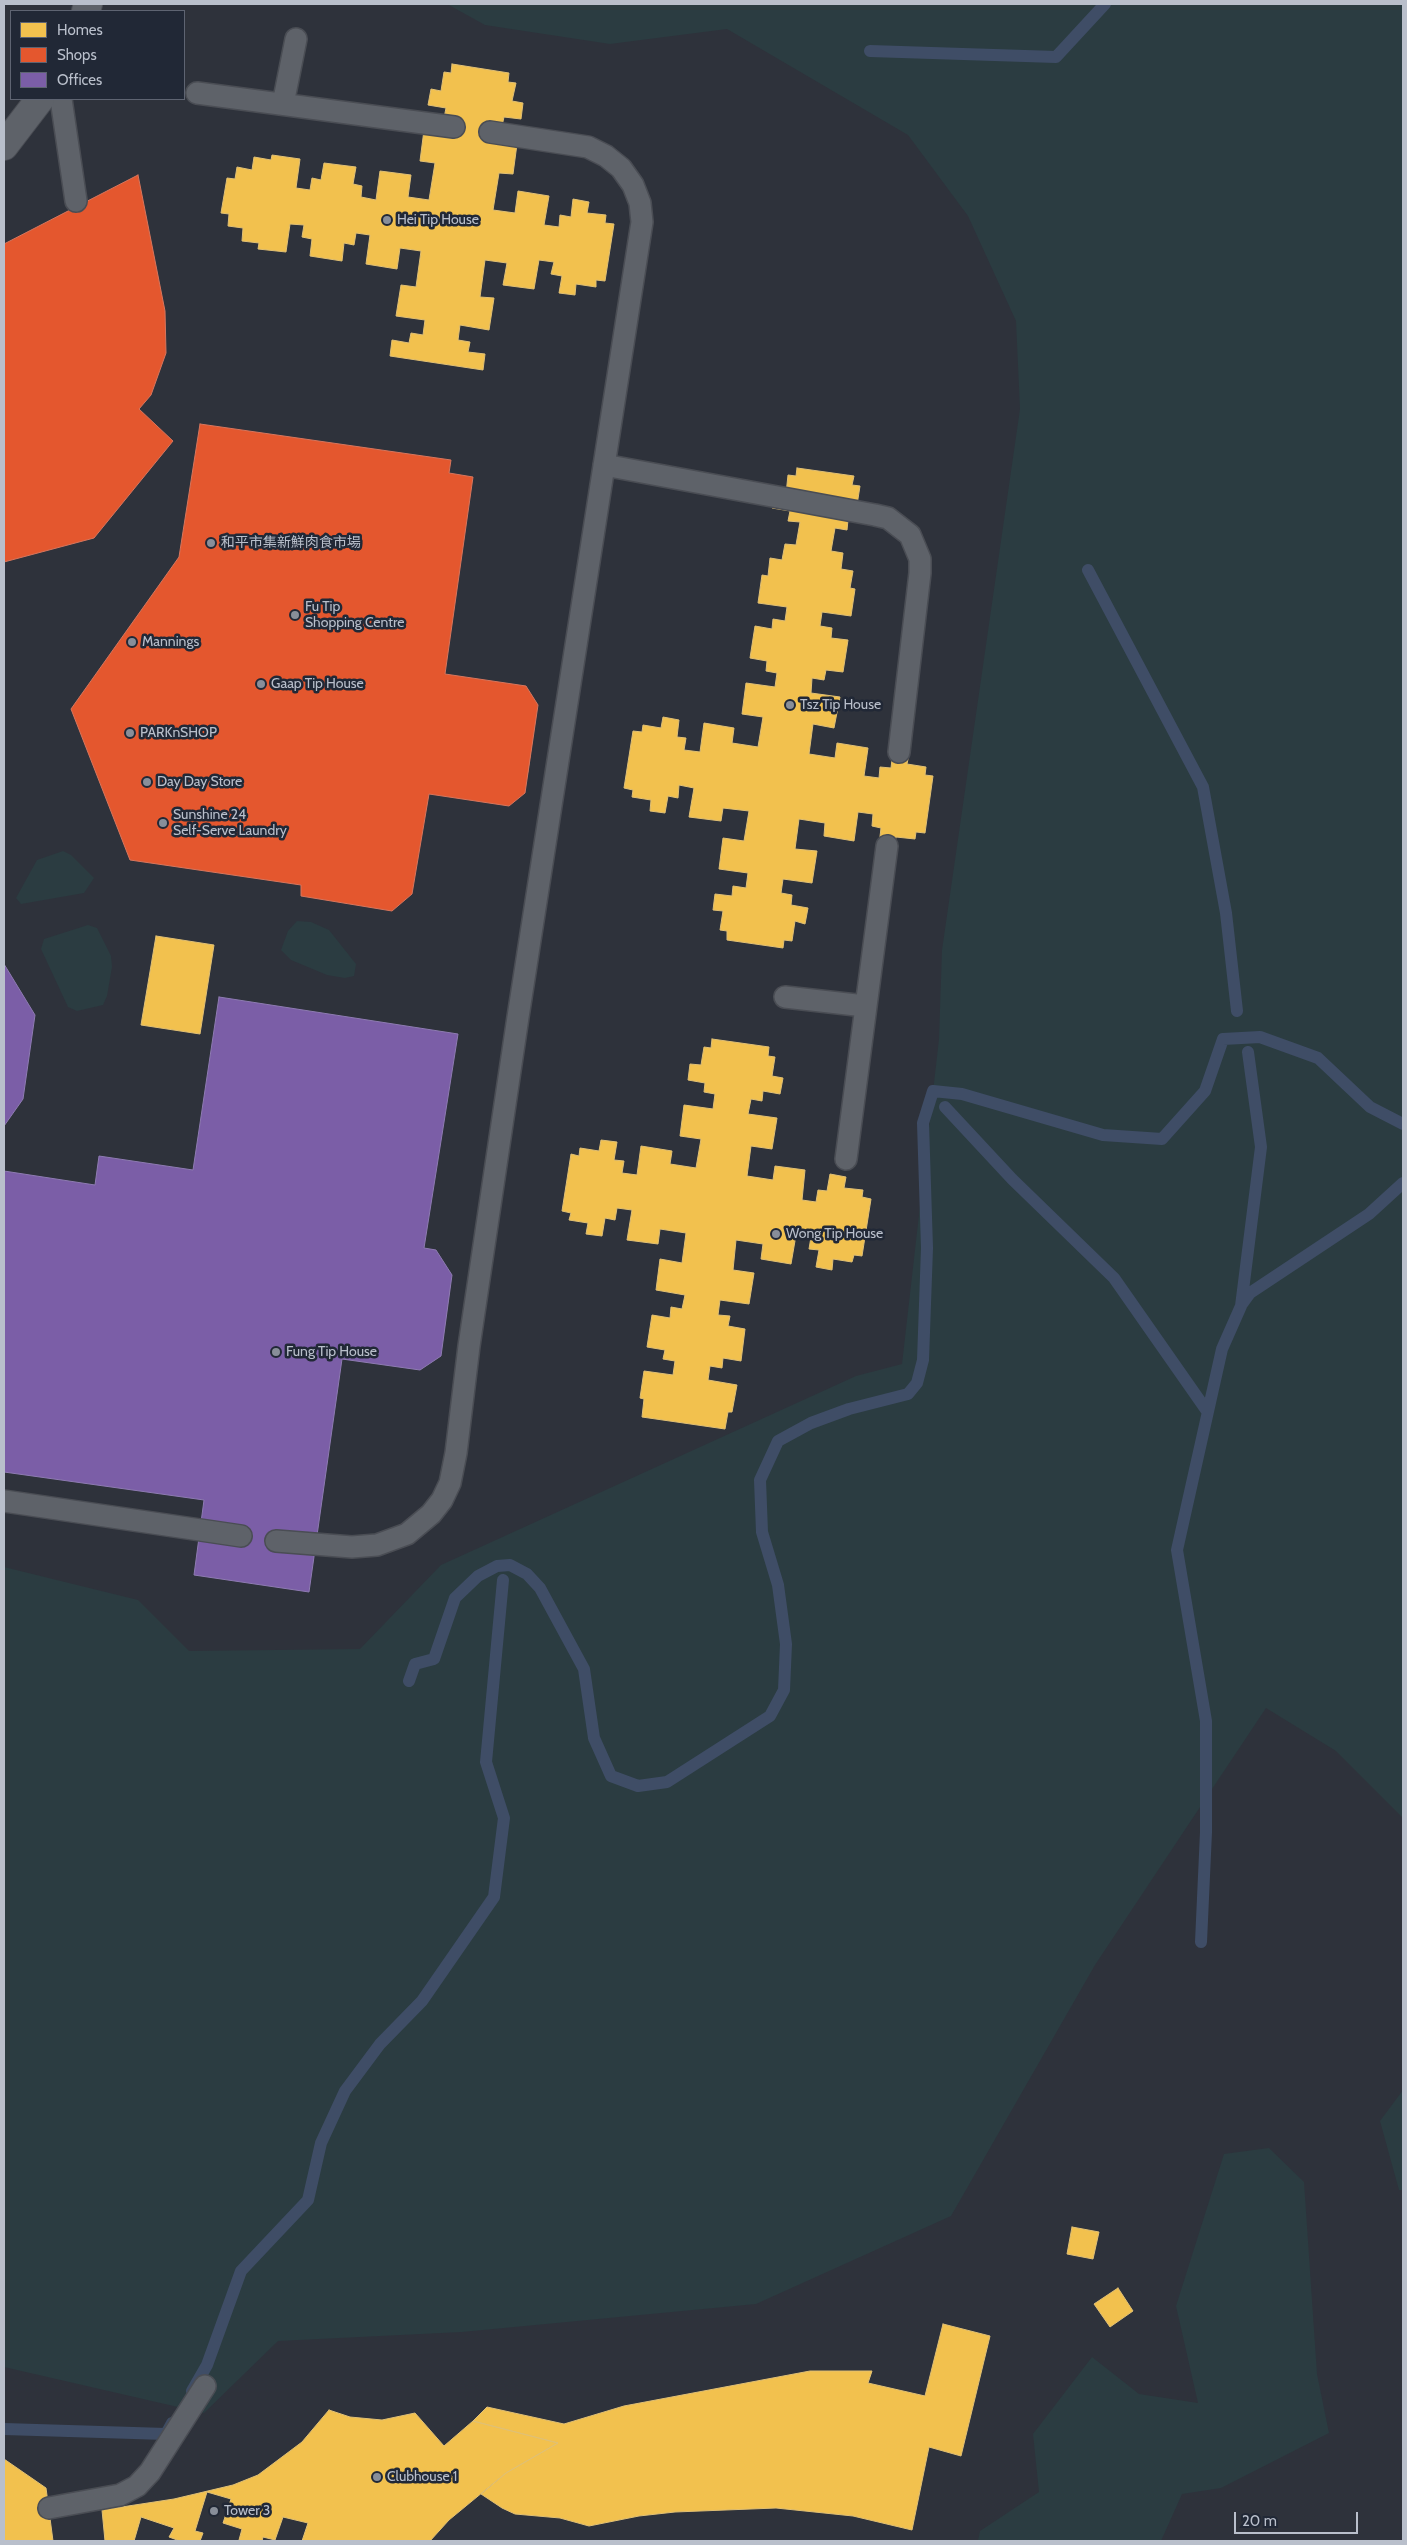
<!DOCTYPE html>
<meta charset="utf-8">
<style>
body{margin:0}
#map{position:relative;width:1407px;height:2545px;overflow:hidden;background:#2e323b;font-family:Cabin,sans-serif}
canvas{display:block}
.frame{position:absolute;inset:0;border:5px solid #b9bfcb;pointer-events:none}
.legend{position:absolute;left:10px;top:10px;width:175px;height:90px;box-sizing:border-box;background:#212836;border:1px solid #5e6472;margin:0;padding:6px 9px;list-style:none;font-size:15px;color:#b9bfcb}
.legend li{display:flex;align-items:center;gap:10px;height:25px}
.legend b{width:25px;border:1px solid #5e6472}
.scale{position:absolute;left:1234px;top:2512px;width:124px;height:22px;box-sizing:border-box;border:2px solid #b9bfcb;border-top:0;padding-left:6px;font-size:15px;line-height:18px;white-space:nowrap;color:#b9bfcb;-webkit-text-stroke:4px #212836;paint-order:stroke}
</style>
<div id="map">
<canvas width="1407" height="2545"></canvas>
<div class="frame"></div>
<ul class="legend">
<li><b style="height:14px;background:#f2c14e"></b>Homes</li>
<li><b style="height:14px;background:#e4572e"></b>Shops</li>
<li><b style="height:14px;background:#7b5ea7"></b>Offices</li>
</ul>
<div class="scale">20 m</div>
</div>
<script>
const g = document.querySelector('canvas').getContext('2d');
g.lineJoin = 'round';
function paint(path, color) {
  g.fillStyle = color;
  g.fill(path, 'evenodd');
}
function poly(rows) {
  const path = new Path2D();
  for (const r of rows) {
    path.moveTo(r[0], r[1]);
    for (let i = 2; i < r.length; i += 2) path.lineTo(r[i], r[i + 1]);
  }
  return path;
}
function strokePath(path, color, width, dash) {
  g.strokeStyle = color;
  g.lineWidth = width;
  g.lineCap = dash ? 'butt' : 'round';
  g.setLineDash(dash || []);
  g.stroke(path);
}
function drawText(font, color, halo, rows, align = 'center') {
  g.font = font + ' Cabin,"Noto Sans TC",sans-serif';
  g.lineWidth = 5;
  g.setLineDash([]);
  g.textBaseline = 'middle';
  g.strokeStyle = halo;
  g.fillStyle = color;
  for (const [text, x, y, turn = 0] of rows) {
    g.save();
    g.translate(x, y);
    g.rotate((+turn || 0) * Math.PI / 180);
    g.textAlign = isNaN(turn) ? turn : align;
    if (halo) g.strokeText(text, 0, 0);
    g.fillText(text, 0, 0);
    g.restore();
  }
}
const green = poly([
 [447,4,1403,4,1403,1818,1336,1751,1266,1708,1095,1965,951,2216,756,2304,462,2332,278,2341,204,2413,4,2367,4,1567,138,1600,189,1651,360,1649,441,1565,856,1376,902,1364,939,1039,942,950,1020,409,1016,321,968,216,908,135,727,29,610,44,485,25],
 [63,851,71,855,94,878,84,893,21,904,16,898,37,860],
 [297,921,311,922,329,930,356,964,354,976,345,978,327,975,291,960,281,950,288,931],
 [88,925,97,928,111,956,112,967,107,996,103,1005,77,1011,68,1007,41,949,44,939],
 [1403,2090,1403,2190,1399,2190,1380,2121],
 [1269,2148,1304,2182,1317,2374,1329,2433,1221,2488,1182,2494,1161,2541,978,2541,980,2531,1039,2492,1033,2434,1092,2357,1139,2394,1198,2403,1176,2306,1224,2154]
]);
const homes = poly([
 [452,64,509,73,508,82,516,83,512,101,523,103,521,119,504,117,502,126,517,144,513,174,499,173,493,210,515,213,518,191,549,196,544,225,559,227,560,215,571,217,573,199,589,202,587,213,606,215,605,223,614,224,605,281,596,280,596,287,576,284,575,295,559,293,562,276,551,274,554,262,539,260,534,289,503,285,507,263,485,260,480,297,494,298,489,330,460,325,458,340,470,342,468,352,485,354,483,370,390,356,392,340,409,343,411,333,423,335,425,320,396,316,401,285,416,287,421,251,400,248,397,269,366,264,370,235,356,233,354,245,344,243,342,261,310,256,312,239,302,237,304,225,290,224,286,252,258,249,259,243,242,241,243,228,228,226,229,214,221,213,227,178,235,179,237,167,252,170,254,157,271,160,272,155,300,159,296,188,310,190,312,178,321,180,324,163,356,167,353,184,362,186,361,197,376,200,380,171,411,175,408,197,429,200,435,163,420,161,424,130,444,118,446,108,428,105,431,89,441,91,444,72,451,73,452,64],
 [797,468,854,476,852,485,860,486,857,505,848,520,847,530,835,528,831,551,843,553,841,569,853,571,850,588,855,589,851,616,822,612,820,626,832,628,831,638,848,640,843,672,826,670,824,680,812,678,811,693,840,697,834,728,813,724,809,754,835,758,837,743,868,748,864,776,879,778,880,767,891,768,893,751,909,754,907,764,926,767,925,775,933,776,925,833,916,832,915,839,896,837,894,847,879,845,881,828,872,826,873,814,858,812,854,841,824,836,825,823,799,819,795,849,817,851,812,883,783,879,781,893,792,895,791,905,808,908,805,924,795,921,792,941,784,940,783,948,727,940,727,931,720,930,723,911,713,910,715,894,732,896,733,886,746,888,748,873,719,869,723,838,744,841,749,811,723,808,721,821,689,817,694,788,679,785,678,798,668,796,665,813,650,811,651,800,632,797,633,790,624,788,633,731,642,732,643,725,661,728,663,717,679,720,677,737,686,738,684,750,700,752,704,723,734,728,732,743,758,747,763,717,742,714,746,683,775,687,777,673,766,671,767,661,750,658,755,626,772,629,773,619,785,621,787,607,758,603,762,575,768,576,770,558,782,560,785,544,796,545,800,522,788,521,790,511,772,508,775,493,786,494,788,475,796,476,797,468],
 [388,475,447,484,442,512,455,514,452,531,458,532,453,560,424,556,422,570,434,572,432,581,449,584,445,615,428,613,426,623,414,621,412,636,441,640,437,671,415,668,411,698,437,702,439,687,470,691,466,720,481,722,482,711,492,712,495,695,511,697,509,708,528,711,527,718,535,719,527,777,518,775,517,783,498,780,496,790,480,788,483,771,473,769,475,758,461,755,456,785,425,780,428,766,402,762,397,792,418,795,413,826,384,822,382,837,394,838,392,848,410,851,407,867,397,865,394,884,386,883,385,892,328,883,330,875,322,873,325,855,314,853,317,837,334,839,336,830,347,832,349,817,320,812,325,781,347,785,351,755,324,751,322,765,292,760,296,731,281,729,280,741,270,739,267,757,251,754,253,743,234,741,235,733,227,732,235,675,244,676,244,669,264,672,265,661,281,663,278,681,289,682,287,693,301,696,306,667,337,671,334,687,360,690,365,661,343,657,348,627,377,631,379,616,367,614,369,604,352,602,357,570,374,573,376,563,387,565,389,550,360,546,364,518,369,519,372,502,384,503,388,475],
 [156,936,214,945,200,1034,141,1025,156,936],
 [712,1039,769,1047,768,1056,775,1057,772,1076,783,1078,780,1094,763,1091,762,1101,751,1099,748,1114,777,1118,772,1149,751,1146,747,1176,773,1180,775,1166,805,1170,802,1200,816,1202,818,1190,827,1191,830,1174,846,1177,844,1188,863,1190,862,1197,871,1199,862,1256,854,1255,852,1262,833,1259,832,1270,816,1267,819,1250,809,1249,811,1237,796,1235,791,1264,761,1259,763,1244,736,1240,733,1270,754,1273,749,1304,720,1300,718,1315,730,1316,728,1326,745,1329,741,1361,723,1358,722,1368,710,1366,708,1380,737,1385,732,1412,728,1412,725,1429,642,1417,644,1399,640,1398,644,1371,673,1375,675,1361,663,1359,665,1350,647,1347,652,1315,670,1318,671,1307,682,1309,685,1295,656,1290,660,1259,682,1263,686,1233,660,1229,658,1244,627,1240,632,1210,617,1208,615,1220,605,1218,602,1236,586,1234,588,1223,569,1220,571,1213,562,1211,571,1154,579,1156,580,1148,599,1151,601,1140,617,1142,614,1160,624,1161,622,1173,637,1175,641,1146,672,1151,670,1164,696,1168,701,1139,680,1136,684,1105,713,1109,715,1094,704,1092,705,1083,688,1080,690,1064,701,1065,704,1047,711,1048,712,1039],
 [292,1125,349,1134,347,1143,355,1144,352,1162,362,1164,360,1180,343,1177,341,1187,330,1186,328,1201,357,1205,352,1236,330,1232,326,1262,352,1266,354,1252,385,1257,381,1286,395,1288,398,1276,407,1278,410,1260,426,1263,424,1273,442,1276,441,1284,450,1285,442,1342,433,1341,432,1348,413,1346,412,1357,395,1354,398,1337,389,1335,390,1323,376,1321,371,1351,340,1346,342,1331,316,1327,312,1356,333,1359,329,1390,299,1386,297,1401,309,1403,307,1412,325,1415,320,1447,303,1444,302,1454,290,1453,287,1467,316,1471,312,1499,307,1498,305,1515,292,1513,289,1534,286,1559,303,1562,300,1577,208,1564,210,1548,227,1550,234,1504,221,1503,224,1486,219,1485,223,1457,252,1461,254,1447,242,1446,244,1435,227,1433,231,1401,249,1404,250,1394,262,1396,264,1381,235,1376,240,1346,262,1349,265,1319,239,1315,237,1331,206,1326,211,1297,196,1294,194,1307,184,1305,182,1322,166,1320,168,1309,151,1307,149,1317,122,1313,126,1284,114,1282,113,1294,103,1293,100,1310,84,1308,98,1214,114,1216,111,1233,122,1235,120,1247,131,1249,135,1220,164,1224,162,1234,179,1237,180,1226,196,1229,193,1246,204,1247,201,1259,216,1261,221,1232,252,1237,249,1251,275,1255,280,1225,259,1222,264,1191,293,1195,295,1180,283,1179,285,1168,267,1166,270,1150,280,1152,283,1133,290,1134,292,1125],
 [1072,2227,1099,2232,1093,2259,1067,2254,1072,2227],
 [1118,2288,1133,2311,1110,2327,1094,2304,1118,2288],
 [943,2324,990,2336,961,2456,929,2447,912,2530,853,2516,776,2508,675,2512,639,2516,589,2526,560,2518,515,2514,502,2508,481,2494,506,2473,558,2443,473,2421,487,2407,564,2424,624,2406,810,2371,872,2371,868,2383,925,2396,943,2324],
 [329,2410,350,2417,382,2420,415,2413,444,2446,473,2421,558,2443,506,2473,449,2520,430,2541,105,2541,102,2510,174,2499,233,2485,258,2475,302,2442,329,2410],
 [4,2459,46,2488,53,2541,4,2541,4,2459],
 [207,2492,231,2499,223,2523,242,2529,239,2540,243,2541,200,2541,203,2533,195,2531,207,2492],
 [141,2517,174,2528,169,2537,180,2541,134,2541,141,2517],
 [283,2517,308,2523,302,2541,262,2541,263,2537,275,2540,283,2517]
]);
const shops = poly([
 [138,175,165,311,166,353,151,395,139,409,173,441,94,538,4,562,4,244,138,175],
 [200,424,451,460,449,473,473,477,445,674,526,686,538,705,525,793,509,806,429,794,412,894,392,911,301,896,301,885,130,860,71,709,179,557,200,424]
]);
const offices = poly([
 [4,964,35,1015,23,1099,4,1126,4,964],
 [219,997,458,1034,424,1248,436,1250,452,1275,441,1356,420,1370,342,1359,309,1592,194,1575,204,1500,4,1472,4,1171,95,1185,99,1156,193,1170,219,997]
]);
const stream = poly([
 [870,51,1056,57,1105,4],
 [1088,570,1203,787,1226,913,1237,1011],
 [945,1107,1012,1179,1114,1278,1207,1411],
 [1242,1304,1250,1293,1369,1214,1403,1183],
 [409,1681,415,1664,434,1659,455,1598,478,1576,497,1566,510,1565,527,1574,540,1588,584,1669,594,1738,611,1776,638,1786,667,1782,770,1716,784,1690,786,1644,778,1585,762,1532,760,1480,778,1441,811,1423,849,1409,908,1394,917,1383,923,1360,927,1248,923,1123,933,1091,962,1094,1103,1135,1162,1139,1205,1091,1223,1039,1260,1037,1318,1058,1370,1107,1403,1124],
 [1201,1942,1206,1832,1206,1721,1177,1550,1222,1349,1241,1306,1261,1147,1248,1052],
 [192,2391,207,2365,241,2271,308,2200,321,2143,345,2091,380,2044,422,2001,494,1897,504,1818,486,1762,503,1580],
 [4,2429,166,2434,172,2423]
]);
const service = poly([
 [197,93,454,127],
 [61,99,76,201],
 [283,104,296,39],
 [604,465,875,515,888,518,910,535,920,559,920,573,899,752],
 [785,997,865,1006],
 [846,1159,887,846],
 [4,1501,241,1536],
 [276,1541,352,1547,377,1545,407,1534,431,1514,442,1500,450,1483,456,1453,469,1346,518,1017,642,222,640,203,633,185,621,168,606,156,588,147,490,132],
 [49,2508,120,2495,137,2486,150,2472,205,2386]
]);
const minor = poly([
 [86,11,88,4],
 [4,146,40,99]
]);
const markers = [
 [387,220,5,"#888e99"],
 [211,543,5,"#888e99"],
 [295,615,5,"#888e99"],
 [132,642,5,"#888e99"],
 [261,684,5,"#888e99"],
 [790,705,5,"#888e99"],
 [130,733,5,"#888e99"],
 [147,782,5,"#888e99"],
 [163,823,5,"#888e99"],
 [776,1234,5,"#888e99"],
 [276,1352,5,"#888e99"],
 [377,2477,5,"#888e99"],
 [214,2511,5,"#888e99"]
];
const poiNames = [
 ["Hei Tip House",397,220],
 ["和平市集新鮮肉食市場",221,543],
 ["Fu Tip",305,607],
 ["Shopping Centre",305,623],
 ["Mannings",142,642],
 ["Gaap Tip House",271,684],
 ["Tsz Tip House",800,705],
 ["PARKnSHOP",140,733],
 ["Day Day Store",157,782],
 ["Sunshine 24",173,815],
 ["Self-Serve Laundry",173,831],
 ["Wong Tip House",786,1234],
 ["Fung Tip House",286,1352],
 ["Clubhouse 1",387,2477],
 ["Tower 3",224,2511]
];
paint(green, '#2b3c41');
paint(homes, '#f2c14e');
strokePath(homes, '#e1c074', 1);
paint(shops, '#e4572e');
strokePath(shops, '#d7765d', 1);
paint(offices, '#7b5ea7');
strokePath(offices, '#8e7bb2', 1);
strokePath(stream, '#3f4d66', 12);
strokePath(service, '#4a4d54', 24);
strokePath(minor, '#4a4d54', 30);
strokePath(service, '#5e6269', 21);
strokePath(minor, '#5e6269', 28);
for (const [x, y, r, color] of markers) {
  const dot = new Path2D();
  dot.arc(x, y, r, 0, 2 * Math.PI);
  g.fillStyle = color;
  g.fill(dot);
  strokePath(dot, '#212836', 2);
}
drawText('14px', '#b9bfcb', '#212836', poiNames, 'left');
</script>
